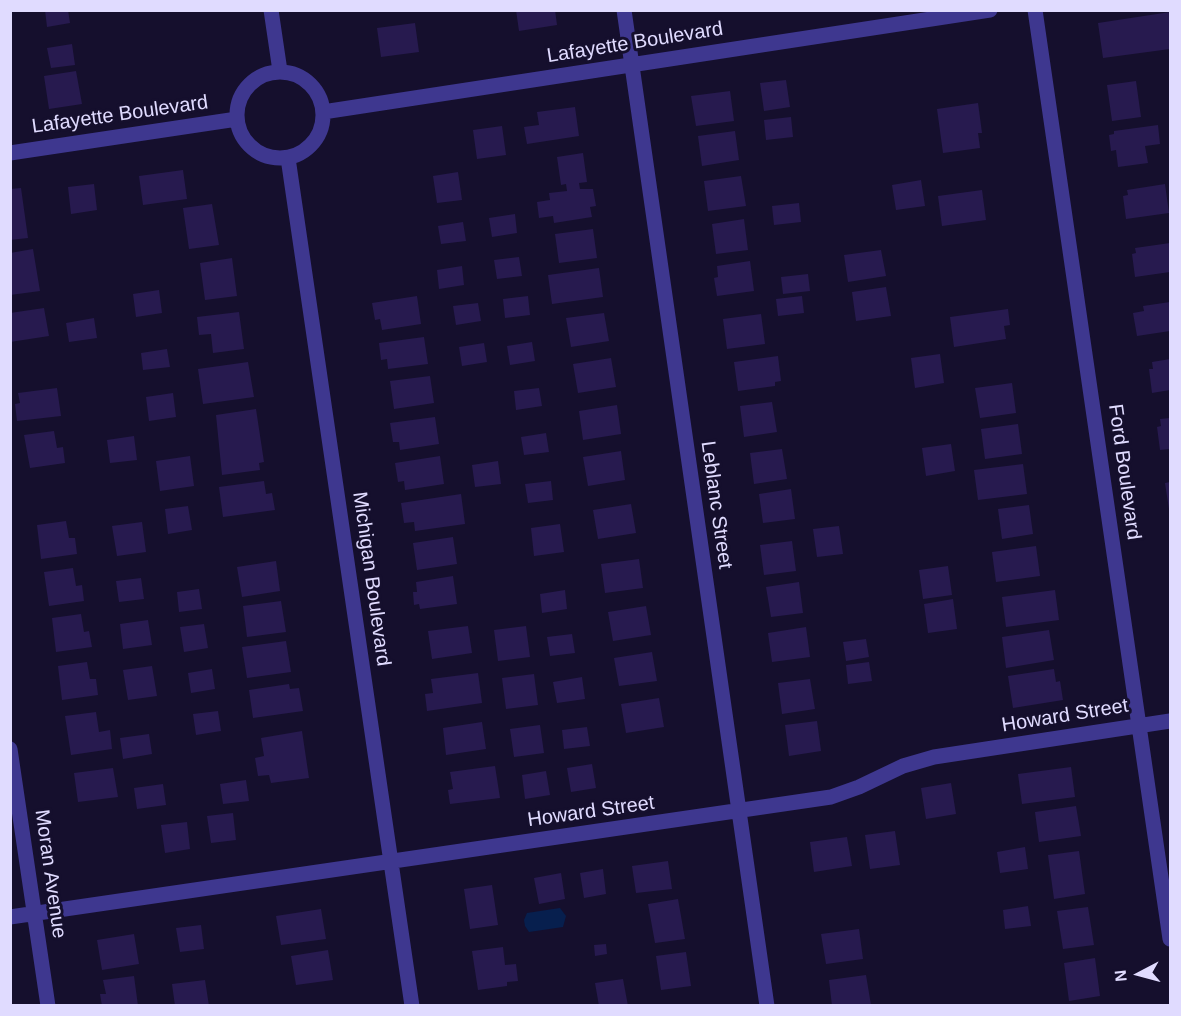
<!DOCTYPE html>
<style>
body{margin:0}
#map{position:relative;width:1181px;height:1016px;overflow:hidden;background:#150f2d;font-family:Arial,sans-serif}
canvas{display:block}
.frame{position:absolute;inset:0;border:12px solid #e0dbff;pointer-events:none}
.north{position:absolute;left:1109px;top:944px;width:60px;height:60px;-webkit-text-stroke:4px #150f2d;paint-order:stroke;rotate:264deg;font-size:16px;font-weight:700;line-height:24px;text-align:center;color:#e0dbff}
.north::after{content:'';display:block;margin:auto;width:21px;height:27px;background:#e0dbff;clip-path:polygon(50% 0,100% 100%,50% 72%,0 100%)}
</style>
<div id="map">
<canvas width="1181" height="1016"></canvas>
<div class="frame"></div>
<div class="north">N</div>
</div>
<script>
const g = document.querySelector('canvas').getContext('2d');
g.lineJoin = 'round';
function paint(path, color) {
  g.fillStyle = color;
  g.fill(path, 'evenodd');
}
function poly(rows) {
  const path = new Path2D();
  for (const r of rows) {
    if (r.length === 3) {
      path.moveTo(r[0] + r[2], r[1]);
      path.arc(r[0], r[1], r[2], 0, 2 * Math.PI);
      continue;
    }
    path.moveTo(r[0], r[1]);
    for (let i = 2; i < r.length; i += 2) path.lineTo(r[i], r[i + 1]);
  }
  return path;
}
function strokePath(path, color, width, dash) {
  g.strokeStyle = color;
  g.lineWidth = width;
  g.lineCap = dash ? 'butt' : 'round';
  g.setLineDash(dash || []);
  g.stroke(path);
}
function drawText(font, color, halo, rows, align = 'center') {
  g.font = font + ' Arial,sans-serif';
  g.lineWidth = 6;
  g.setLineDash([]);
  g.textBaseline = 'middle';
  g.strokeStyle = halo;
  g.fillStyle = color;
  for (const [text, x, y, turn = 0] of rows) {
    g.save();
    g.translate(x, y);
    g.rotate((+turn || 0) * Math.PI / 180);
    g.textAlign = isNaN(turn) ? turn : align;
    if (halo) g.strokeText(text, 0, 0);
    g.fillText(text, 0, 0);
    g.restore();
  }
}
const water = poly([
 [560,908,566,916,563,927,529,932,525,926,524,920,527,913]
]);
const building = poly([
 [45,10,68,10,70,23,47,27],
 [516,10,555,10,557,25,519,31],
 [1170,12,1170,49,1103,58,1098,23],
 [415,23,419,52,381,57,377,28],
 [72,44,75,65,51,68,47,48],
 [76,71,82,104,49,109,44,76],
 [786,80,790,107,764,111,760,83],
 [1136,81,1141,117,1112,121,1107,85],
 [730,91,734,121,696,126,691,96],
 [978,103,982,133,978,133,980,148,943,153,937,109],
 [575,107,579,136,527,144,524,127,539,125,537,112],
 [791,117,793,137,766,140,764,120],
 [1158,125,1160,144,1145,146,1148,163,1118,167,1116,150,1111,151,1109,135,1114,134,1114,131],
 [502,126,506,155,477,159,473,130],
 [735,131,739,160,702,166,698,136],
 [583,153,587,182,579,183,580,189,593,189,596,206,590,207,592,217,554,223,553,216,539,218,537,202,550,200,549,193,567,191,566,184,561,185,557,157],
 [183,170,187,199,143,205,139,176],
 [458,172,462,200,437,203,433,176],
 [741,176,746,206,708,211,704,181],
 [921,180,925,206,896,210,892,185],
 [94,184,97,210,71,214,68,187],
 [1165,184,1169,213,1126,219,1123,196,1128,195,1127,190],
 [21,188,28,238,10,240,10,189],
 [982,190,986,220,942,226,938,196],
 [799,203,801,222,774,225,772,206],
 [212,204,219,245,189,249,183,208],
 [515,214,517,233,492,237,489,218],
 [744,219,748,250,716,254,712,224],
 [463,222,466,241,441,244,438,226],
 [593,229,597,258,559,263,555,234],
 [1170,243,1170,272,1135,277,1132,254,1136,253,1135,248],
 [33,249,40,291,10,295,10,253],
 [881,250,886,276,848,282,844,255],
 [519,257,522,276,497,279,494,260],
 [232,258,237,296,205,300,200,263],
 [750,261,754,291,717,296,714,278,718,277,717,266],
 [462,266,464,285,439,289,437,270],
 [599,268,603,297,552,304,548,275],
 [808,274,810,291,783,294,781,277],
 [886,287,891,316,856,321,852,292],
 [159,290,162,313,136,317,133,294],
 [417,296,421,324,382,330,380,319,375,320,372,303],
 [528,296,530,315,505,318,503,299],
 [802,296,804,313,778,316,776,299],
 [1170,302,1170,331,1137,336,1133,313,1144,311,1143,306],
 [478,303,481,321,456,325,453,306],
 [44,308,49,336,10,342,10,313],
 [1008,309,1010,325,1004,326,1006,339,954,347,950,317],
 [239,312,244,349,213,353,211,334,199,335,197,317],
 [604,313,609,341,571,347,566,318],
 [761,314,765,344,727,349,723,319],
 [94,318,97,338,69,342,66,323],
 [424,337,428,364,388,369,387,359,381,360,379,343],
 [532,342,535,361,510,365,507,346],
 [484,343,487,362,462,366,459,347],
 [167,349,170,367,143,370,141,353],
 [940,354,944,383,915,388,911,358],
 [778,356,781,381,775,382,775,386,738,391,734,362],
 [611,358,616,387,578,393,573,364],
 [1170,359,1170,390,1152,393,1149,369,1153,369,1152,362],
 [248,362,254,397,203,404,198,369],
 [430,376,434,403,394,409,390,381],
 [1012,383,1016,413,980,418,975,388],
 [57,388,61,416,17,421,15,404,20,403,18,393],
 [539,388,542,406,516,410,514,391],
 [173,393,176,417,149,421,146,397],
 [772,402,777,432,744,437,740,406],
 [617,405,621,434,583,440,579,411],
 [256,409,264,462,259,463,260,470,222,475,216,415],
 [435,417,439,444,400,450,399,442,393,442,390,423],
 [1170,418,1170,449,1160,450,1157,427,1161,426,1160,419],
 [1018,424,1022,454,985,459,981,429],
 [54,431,57,448,63,447,65,463,30,468,24,435],
 [546,433,549,452,524,455,521,437],
 [134,436,137,460,110,463,107,440],
 [951,444,955,471,926,476,922,448],
 [782,449,787,479,754,484,750,453],
 [621,451,625,480,588,486,583,457],
 [190,456,194,486,160,491,156,461],
 [440,456,444,484,405,490,404,481,398,482,395,463],
 [498,461,501,484,475,487,472,465],
 [1023,464,1027,494,978,500,974,470],
 [264,481,266,494,272,493,275,510,223,517,219,487],
 [551,481,553,500,528,503,525,484],
 [1170,482,1170,509,1169,509,1165,483],
 [791,489,795,519,763,523,759,494],
 [461,494,465,524,415,531,414,522,404,523,401,503],
 [631,504,636,533,598,539,593,510],
 [1029,505,1033,534,1002,539,998,509],
 [188,506,192,530,168,534,165,509],
 [66,521,69,538,75,538,77,554,41,559,37,525],
 [142,522,146,552,117,556,112,526],
 [560,524,564,552,534,556,531,528],
 [839,526,843,554,817,557,813,529],
 [453,537,457,564,417,570,413,543],
 [792,541,796,571,764,575,760,545],
 [1036,546,1040,576,996,582,992,552],
 [639,559,643,588,605,593,601,564],
 [276,561,280,591,242,597,237,567],
 [948,566,952,595,923,599,919,570],
 [73,568,76,586,82,585,84,601,49,606,44,572],
 [453,576,457,604,420,609,419,604,414,605,413,592,417,592,416,582],
 [141,578,144,599,119,602,116,581],
 [799,582,803,613,771,617,766,587],
 [199,589,202,609,179,612,177,592],
 [565,590,567,609,542,613,540,594],
 [1055,590,1059,620,1006,627,1002,597],
 [953,599,957,629,928,633,924,604],
 [281,601,286,632,247,637,243,606],
 [646,606,651,635,613,641,608,612],
 [81,614,84,632,89,631,92,647,56,652,52,618],
 [148,620,152,645,123,649,120,624],
 [204,624,208,648,184,652,180,627],
 [468,626,472,653,432,659,428,631],
 [526,626,530,657,498,661,494,630],
 [806,627,810,657,772,662,768,633],
 [1049,630,1054,660,1006,668,1002,637],
 [572,634,575,653,550,656,547,637],
 [866,639,869,657,846,661,843,642],
 [286,641,291,672,247,678,242,647],
 [652,652,657,681,619,686,614,658],
 [87,662,90,679,96,679,98,695,62,700,58,666],
 [869,662,872,681,848,684,846,665],
 [152,666,157,696,128,700,123,670],
 [212,669,215,689,191,693,188,673],
 [1054,669,1056,682,1060,681,1063,700,1013,708,1008,676],
 [478,673,482,703,427,711,425,694,433,693,431,679],
 [534,674,538,705,506,709,502,678],
 [582,677,585,699,557,703,553,682],
 [810,679,815,709,782,714,778,683],
 [289,684,290,689,299,688,303,711,253,718,249,690],
 [659,698,664,727,626,733,621,704],
 [218,711,221,731,196,735,193,714],
 [96,712,99,732,110,730,112,749,71,755,65,716],
 [817,721,821,751,789,756,785,725],
 [482,722,486,749,446,755,443,728],
 [540,725,544,753,514,757,510,729],
 [587,727,590,746,564,749,562,730],
 [302,731,309,778,271,783,269,775,258,776,255,758,264,756,261,738],
 [149,734,152,754,123,759,120,738],
 [592,764,596,788,571,792,567,768],
 [495,766,500,798,450,804,448,790,453,789,450,772],
 [1071,767,1075,797,1022,804,1018,774],
 [113,768,118,797,78,802,74,773],
 [546,771,550,795,525,799,522,775],
 [246,780,249,801,223,804,220,784],
 [951,783,956,814,926,819,921,788],
 [163,784,166,805,137,809,134,788],
 [1076,806,1081,836,1039,842,1035,812],
 [233,813,236,840,211,843,207,816],
 [187,822,190,849,165,853,161,825],
 [895,831,900,865,870,869,865,835],
 [847,837,852,866,814,872,810,842],
 [1025,847,1028,869,1000,873,997,852],
 [1079,851,1085,894,1054,899,1048,855],
 [668,861,672,889,636,893,632,866],
 [603,869,606,894,584,898,580,873],
 [561,873,565,899,539,904,534,878],
 [492,885,498,925,470,929,464,889],
 [678,899,685,939,655,943,648,904],
 [1028,906,1031,926,1005,929,1003,910],
 [1088,907,1094,945,1063,949,1057,911],
 [321,909,326,939,281,945,276,916],
 [201,925,204,949,180,952,176,928],
 [859,929,863,959,826,964,821,934],
 [134,934,139,964,102,970,97,940],
 [606,944,607,954,595,956,594,945],
 [503,947,505,965,516,964,518,981,507,982,507,986,478,990,472,951],
 [328,950,333,980,296,985,291,956],
 [686,952,691,986,661,990,656,956],
 [1095,958,1100,996,1069,1001,1064,963],
 [866,975,871,1005,832,1006,829,980],
 [134,976,138,1006,102,1006,100,994,106,994,103,980],
 [623,979,628,1006,599,1006,595,983],
 [205,980,209,1006,175,1006,172,984]
]);
const minor = poly([
 [271,10,280,71],
 [624,10,767,1006],
 [1035,10,1170,939],
 [280,115,43],
 [323,112,990,10],
 [10,153,237,119],
 [288,158,412,1006],
 [10,749,48,1006],
 [10,917,831,797,859,787,903,766,934,757,1170,721]
]);
const streetNames = [
 ["Lafayette Boulevard",635,43,-9],
 ["Lafayette Boulevard",120,115,-8],
 ["Ford Boulevard",1124,472,82],
 ["Leblanc Street",716,505,82],
 ["Michigan Boulevard",371,579,82],
 ["Howard Street",1065,716,-9],
 ["Howard Street",591,812,-8],
 ["Moran Avenue",50,874,82]
];
paint(water, '#071f4e');
paint(building, '#271a4f');
strokePath(minor, '#3e378f', 15);
drawText('20px', '#e0dbff', '#150f2d', streetNames);
</script>
